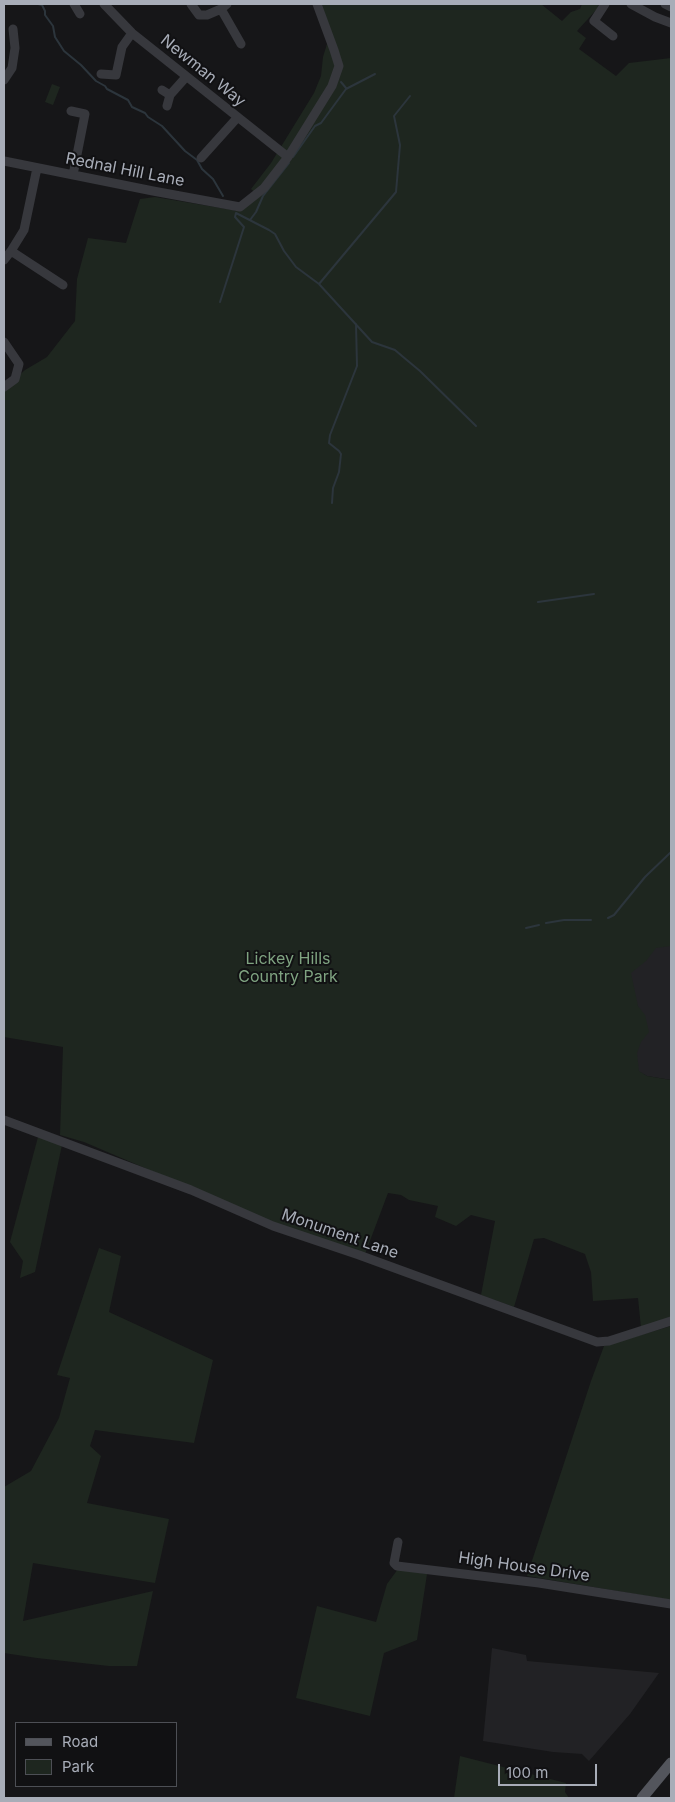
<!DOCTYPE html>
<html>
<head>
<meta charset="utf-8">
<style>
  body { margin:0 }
  #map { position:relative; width:675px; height:1802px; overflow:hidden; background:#161618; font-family:Inter,sans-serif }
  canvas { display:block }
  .frame { position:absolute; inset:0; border:5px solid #a8adb8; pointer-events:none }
  .legend { position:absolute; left:15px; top:1722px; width:162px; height:65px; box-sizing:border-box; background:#111113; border:1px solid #4d4f55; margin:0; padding:6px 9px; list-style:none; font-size:15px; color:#a8adb8 }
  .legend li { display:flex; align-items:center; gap:10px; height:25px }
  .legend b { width:25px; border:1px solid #4d4f55 }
  .scale { position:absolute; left:498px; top:1764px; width:99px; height:22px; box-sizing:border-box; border:2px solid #a8adb8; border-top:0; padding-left:6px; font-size:15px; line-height:18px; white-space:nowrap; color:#a8adb8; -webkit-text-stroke:4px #111113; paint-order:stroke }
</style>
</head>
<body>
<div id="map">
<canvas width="675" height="1802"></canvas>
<div class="frame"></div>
<ul class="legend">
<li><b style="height:6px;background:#53555c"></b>Road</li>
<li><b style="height:14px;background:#1e261f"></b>Park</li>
</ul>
<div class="scale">100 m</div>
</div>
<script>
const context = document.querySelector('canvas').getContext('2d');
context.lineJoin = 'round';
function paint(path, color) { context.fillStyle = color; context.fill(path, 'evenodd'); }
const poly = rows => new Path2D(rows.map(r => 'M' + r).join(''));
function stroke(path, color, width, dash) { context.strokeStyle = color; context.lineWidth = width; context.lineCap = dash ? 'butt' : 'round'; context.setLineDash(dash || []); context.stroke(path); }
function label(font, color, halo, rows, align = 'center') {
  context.font = font + ' Inter,sans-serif'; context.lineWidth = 4; context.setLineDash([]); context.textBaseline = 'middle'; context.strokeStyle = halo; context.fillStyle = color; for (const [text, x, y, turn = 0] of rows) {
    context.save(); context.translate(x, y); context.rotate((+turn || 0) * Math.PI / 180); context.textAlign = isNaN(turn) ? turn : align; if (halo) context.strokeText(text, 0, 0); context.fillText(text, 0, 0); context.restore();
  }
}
paint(poly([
  [671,907,671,1080,647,1076,638,1071,615,955],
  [492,1648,526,1655,527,1661,659,1673,630,1714,589,1761,582,1754,553,1752,483,1741]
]), '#222225');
paint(poly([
  [319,4,541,4,562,21,571,12,580,9,582,4,599,4,597,9,577,31,586,38,579,49,616,76,629,63,671,58,671,946,656,948,646,961,631,973,638,1006,645,1015,649,1032,641,1042,637,1053,639,1071,647,1076,671,1080,671,1317,641,1328,638,1298,593,1301,591,1272,585,1254,544,1238,534,1239,514,1307,481,1295,495,1221,471,1215,456,1226,435,1217,438,1206,409,1200,401,1195,388,1193,365,1254,276,1224,84,1142,60,1135,63,1047,4,1037,4,389,25,370,47,357,75,321,77,279,88,238,126,243,140,199,155,197,239,211,259,196,251,189,271,163,314,93,321,76,323,57,330,34],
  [52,84,60,87,53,105,45,102],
  [38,1137,62,1145,35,1272,20,1278,23,1261,10,1242],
  [99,1248,121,1256,109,1312,213,1360,194,1443,95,1430,90,1446,101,1456,87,1503,169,1519,155,1583,33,1563,23,1621,153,1591,137,1666,109,1666,37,1658,4,1653,4,1487,31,1471,59,1418,70,1378,57,1375],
  [671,1326,671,1600,527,1576,591,1381,604,1346],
  [398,1569,427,1574,417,1640,384,1653,370,1716,296,1698,317,1606,376,1622,387,1584],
  [460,1756,566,1783,565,1792,569,1798,454,1798]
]), '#1e261f');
stroke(poly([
  [38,4,42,5,45,11,45,15,53,26,55,37,64,51,81,65,96,81,105,86,107,89,128,100,132,107,145,113,148,117,162,126,185,151,197,160,202,169,213,179,223,196],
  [341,82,346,88],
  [293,157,315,126,321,123,346,89,375,74],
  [236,213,269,230,275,234,284,251,296,267,319,284,372,342,395,350,402,356,420,371,476,426],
  [250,220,256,212,263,196,289,163],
  [319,284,396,192,400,145,394,116,410,96],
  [220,302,244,227,235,217,236,213],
  [332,503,333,488,339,472,341,454,339,451,329,443,330,435,357,366,356,324],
  [538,602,594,594],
  [608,918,614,915,645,877,671,852],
  [546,923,564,920,591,920],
  [526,928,539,925]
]), '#2c353c', 2);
stroke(poly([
  [74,4,80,14],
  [104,4,132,33,288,157],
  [191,4,199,15,207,15,221,9,227,4],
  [605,4,594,21,613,36],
  [631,4,655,17,671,23],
  [665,4,671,7],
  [221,9,241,44],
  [101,74,116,75,122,47,132,33],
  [4,80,12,68,15,48,13,29],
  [162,90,170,95,167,106],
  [170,95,186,77],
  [71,111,85,114,73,175],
  [201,158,237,118],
  [4,161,153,191,240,207,264,188,288,157,332,86,339,66,334,50,317,4],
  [11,251,63,285],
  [4,260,11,251,24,230,37,168],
  [4,342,19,364,15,379,4,387],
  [4,1120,191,1190,273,1226,359,1255,597,1342,609,1341,671,1321],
  [398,1542,394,1563,397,1566,539,1583,671,1604]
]), '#37383d', 9);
stroke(poly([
  [642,1798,671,1763]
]), '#53555c', 11);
label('16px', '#a8adb8', '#111113', [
  ["Newman Way",203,71,39],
  ["Rednal Hill Lane",125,170,11],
  ["Monument Lane",340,1234,19],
  ["High House Drive",524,1567,8]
]);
label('16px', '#7fa381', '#111113', [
  ["Lickey Hills",288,959],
  ["Country Park",288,977]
]);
</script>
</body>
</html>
